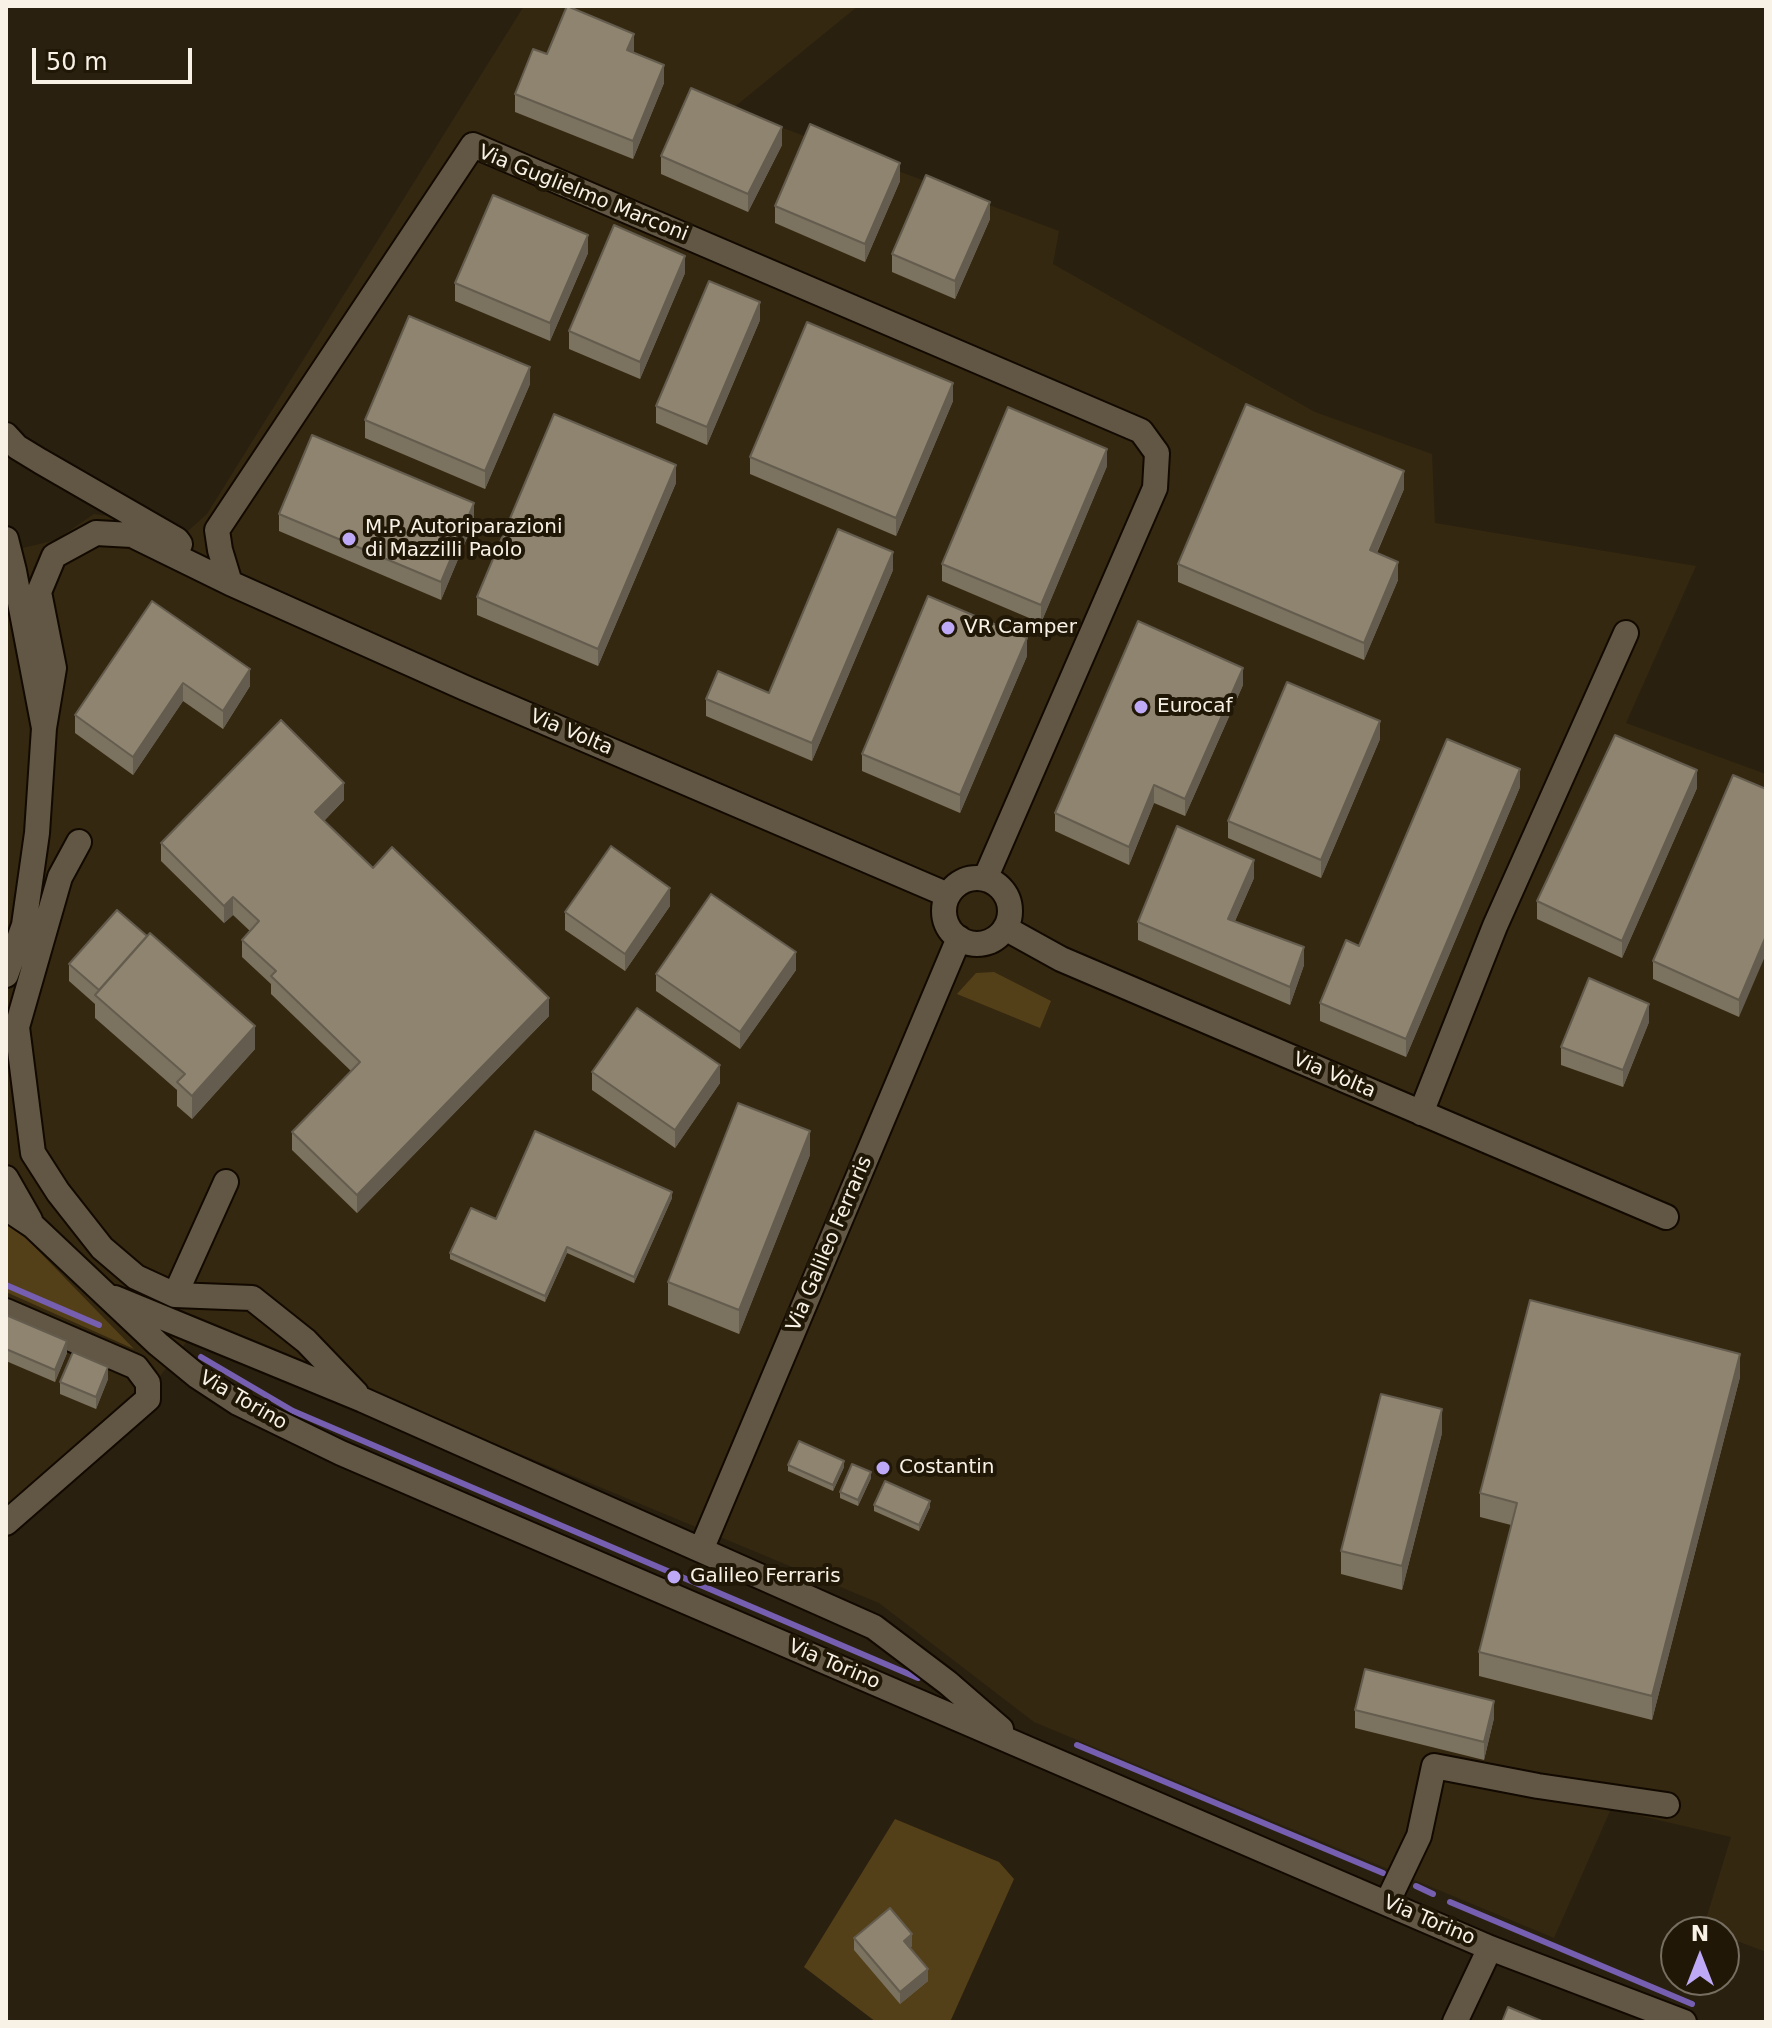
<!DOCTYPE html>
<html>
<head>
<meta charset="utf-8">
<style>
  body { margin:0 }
  #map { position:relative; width:1772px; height:2028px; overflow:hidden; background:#29200f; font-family:"DejaVu Sans",sans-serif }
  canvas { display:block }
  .frame { position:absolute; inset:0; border:8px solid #f7f1e6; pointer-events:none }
  .north { position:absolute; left:1660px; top:1916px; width:80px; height:80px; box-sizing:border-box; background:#201706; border:2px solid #766e60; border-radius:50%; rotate:0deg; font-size:22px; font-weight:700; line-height:32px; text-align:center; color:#f7f1e6 }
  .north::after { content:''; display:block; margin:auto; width:28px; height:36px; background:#bda9f5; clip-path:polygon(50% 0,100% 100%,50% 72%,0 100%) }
  .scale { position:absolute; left:32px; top:48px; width:160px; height:36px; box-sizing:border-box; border:4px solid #f7f1e6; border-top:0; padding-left:10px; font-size:24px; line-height:28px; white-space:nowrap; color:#f7f1e6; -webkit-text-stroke:6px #201706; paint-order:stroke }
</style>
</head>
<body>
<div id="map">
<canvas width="1772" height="2028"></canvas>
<div class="frame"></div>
<div class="north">N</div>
<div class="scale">50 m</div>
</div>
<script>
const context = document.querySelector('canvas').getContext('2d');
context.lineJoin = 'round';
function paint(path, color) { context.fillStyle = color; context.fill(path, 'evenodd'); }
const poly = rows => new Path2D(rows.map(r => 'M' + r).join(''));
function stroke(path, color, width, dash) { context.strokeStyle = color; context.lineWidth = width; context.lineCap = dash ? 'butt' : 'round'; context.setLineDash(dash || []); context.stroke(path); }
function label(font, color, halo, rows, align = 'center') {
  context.font = font + ' "DejaVu Sans",sans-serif'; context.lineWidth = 8; context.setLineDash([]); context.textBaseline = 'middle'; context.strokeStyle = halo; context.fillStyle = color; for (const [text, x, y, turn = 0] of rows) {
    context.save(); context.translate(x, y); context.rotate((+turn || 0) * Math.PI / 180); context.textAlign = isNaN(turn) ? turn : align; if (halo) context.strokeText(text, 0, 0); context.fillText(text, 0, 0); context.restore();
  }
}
paint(poly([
  [524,6,858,6,732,109,1059,231,1053,264,1315,412,1432,454,1435,523,1696,566,1626,723,1766,774,1766,1952,1724,1936,1724,1932,1703,1929,1731,1837,1611,1809,1554,1938,1034,1722,879,1603,202,1322,101,1452,6,1537,6,552,56,540,94,514,140,520,179,539,207,514]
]), '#352810');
paint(poly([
  [994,972,1051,1001,1040,1028,957,994,976,973],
  [6,1221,26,1238,134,1349,6,1292],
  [895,1819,999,1862,1014,1879,950,2022,876,2022,804,1967]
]), '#544018');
stroke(poly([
  [6,1285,99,1325],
  [201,1357,293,1411,918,1678],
  [1077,1745,1383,1873],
  [1416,1886,1433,1894],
  [1450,1902,1692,2004]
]), '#765eb0', 6);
const minor = poly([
  [6,435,17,447,40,461,177,540,180,544],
  [6,539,14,571,44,728,37,833,24,925,6,975],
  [230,583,220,550,217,530,473,145,1141,431,1157,453,1155,488,985,879],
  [44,728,54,668,39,592,54,556,96,533,132,535,230,583,465,688,948,895],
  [79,842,60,877,17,1027,33,1153,58,1192,102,1248,136,1277,175,1295,252,1298,306,1341,356,1393],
  '944 911a33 33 0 1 1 66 0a33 33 0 1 1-66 0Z',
  [1005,928,1061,959,1666,1217],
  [1421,1113,1495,926,1626,633],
  [6,1178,30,1220],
  [6,1208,33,1226,158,1344,197,1376,238,1403,341,1453,1490,1948,1684,2022],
  [175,1295,226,1182],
  [115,1298,363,1400,874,1627,948,1683,1001,1729],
  [6,1311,136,1367,148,1383,148,1399,6,1523],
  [701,1550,959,938],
  [1387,1903,1419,1836,1434,1766,1538,1786,1667,1805],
  [1455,2022,1490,1948]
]);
stroke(minor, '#120900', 28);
stroke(minor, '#625744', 24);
paint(poly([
  [634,51,633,53,664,83,633,159,515,112,515,94,547,54],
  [782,145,748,212,661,174,661,156],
  [900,181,865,262,775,223,775,206],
  [990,219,955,299,892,272,892,254],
  [588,253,550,341,455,301,455,283],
  [685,273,640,379,569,349,569,331],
  [760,320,707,445,656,423,656,406],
  [530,384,485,489,365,438,365,420],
  [953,401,896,536,750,474,750,457],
  [1107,466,1041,623,942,581,942,564],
  [676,483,598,666,477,615,477,597],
  [1404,489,1377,553,1398,580,1364,660,1178,582,1178,564],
  [279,514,474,521,441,600,279,531],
  [893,570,812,761,706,716,706,699,769,693],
  [152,601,250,686,223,729,183,701,133,775,75,733,75,715],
  [1027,656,960,813,862,771,862,754],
  [1243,685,1185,816,1154,803,1129,865,1055,831,1055,813],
  [1380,739,1321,878,1228,838,1228,821],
  [1520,787,1406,1057,1320,1021,1320,1003,1359,946],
  [1697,788,1622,958,1537,919,1537,901],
  [1766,789,1739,1017,1653,979,1653,961],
  [344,800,324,821,373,868,549,1016,357,1213,292,1150,292,1132,351,1071,271,994,271,984,242,957,242,940,250,931,233,915,224,923,161,861,161,843],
  [1254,878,1235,921,1304,965,1290,1005,1138,940,1138,922],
  [670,906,625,971,565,930,565,912],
  [69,964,255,1049,192,1119,177,1106,177,1090,95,1018,95,1004,69,981],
  [796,970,740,1049,656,991,656,974],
  [1649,1022,1623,1087,1561,1065,1561,1047],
  [592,1072,720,1083,675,1148,592,1090],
  [810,1155,739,1334,668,1305,668,1282],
  [672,1198,634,1283,567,1253,545,1302,450,1259,450,1253,496,1219],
  [6,1315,67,1353,55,1382,6,1361],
  [1740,1377,1652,1720,1479,1676,1479,1652,1511,1525,1480,1517,1480,1493],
  [108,1379,96,1409,60,1394,60,1382],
  [1442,1433,1402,1590,1341,1574,1341,1551],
  [788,1465,844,1467,833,1491,788,1471],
  [871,1478,858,1506,840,1498,840,1492],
  [874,1505,930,1507,919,1531,874,1511],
  [1355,1710,1494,1718,1484,1760,1355,1728],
  [854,1938,912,1946,910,1948,928,1981,900,2004,854,1950]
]), '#7b725f');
paint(poly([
  [634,34,634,51,627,68,627,50],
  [664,65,664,83,633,159,633,141],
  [782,127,782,145,748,212,748,194],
  [900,163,900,181,865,262,865,244],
  [990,202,990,219,955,299,955,281],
  [588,235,588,253,550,341,550,323],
  [685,256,685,273,640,379,640,362],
  [760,302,760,320,707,445,707,427],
  [530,367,530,384,485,489,485,471],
  [953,383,953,401,896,536,896,518],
  [1107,449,1107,466,1041,623,1041,605],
  [676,465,676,483,598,666,598,649],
  [1404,471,1404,489,1370,568,1370,550],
  [474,503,474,521,441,600,441,582],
  [893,552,893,570,812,761,812,743],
  [1398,562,1398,580,1364,660,1364,643],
  [1027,638,1027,656,960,813,960,795],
  [1243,668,1243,685,1185,816,1185,799],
  [250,669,250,686,223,729,223,711],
  [183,683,183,701,133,775,133,757],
  [1380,721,1380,739,1321,878,1321,860],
  [1520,769,1520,787,1406,1057,1406,1039],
  [1697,770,1697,788,1622,958,1622,941],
  [344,783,344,800,315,830,315,812],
  [1154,785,1154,803,1129,865,1129,847],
  [1254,860,1254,878,1228,937,1228,919],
  [670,888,670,906,625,971,625,954],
  [233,897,233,915,224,923,224,906],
  [1766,936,1766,954,1739,1017,1739,1000],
  [1304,947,1304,965,1290,1005,1290,987],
  [796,952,796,970,740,1049,740,1032],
  [549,998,549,1016,357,1213,357,1195],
  [1649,1004,1649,1022,1623,1087,1623,1070],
  [255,1026,255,1049,192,1119,192,1096],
  [720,1065,720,1083,675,1148,675,1130],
  [810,1131,810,1155,739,1334,739,1310],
  [672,1192,672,1198,634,1283,634,1277],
  [567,1247,567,1253,545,1302,545,1296],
  [67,1341,67,1353,55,1382,55,1370],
  [1740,1354,1740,1377,1652,1720,1652,1696],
  [108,1367,108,1379,96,1409,96,1397],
  [1442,1409,1442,1433,1402,1590,1402,1566],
  [844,1461,844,1467,833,1491,833,1485],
  [871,1472,871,1478,858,1506,858,1500],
  [930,1501,930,1507,919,1531,919,1525],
  [1494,1701,1494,1718,1484,1760,1484,1742],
  [912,1934,912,1946,904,1953,904,1941],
  [928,1969,928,1981,900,2004,900,1992]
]), '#645c4e');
const building = poly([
  [567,6,634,34,627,50,664,65,633,141,515,94,533,49,547,54,567,6],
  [691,88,782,127,748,194,661,156,691,88],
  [810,124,900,163,865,244,775,206,810,124],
  [926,175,990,202,955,281,892,254,926,175],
  [493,195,588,235,550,323,455,283,493,195],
  [614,225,685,256,640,362,569,331,614,225],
  [709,281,760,302,707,427,656,406,709,281],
  [409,316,530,367,485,471,365,420,409,316],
  [807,322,953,383,896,518,750,457,807,322],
  [1246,404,1404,471,1370,550,1398,562,1364,643,1178,564,1246,404],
  [1008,407,1107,449,1041,605,942,564,1008,407],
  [554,414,676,465,598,649,477,597,554,414],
  [312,435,474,503,441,582,279,514,312,435],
  [838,529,893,552,812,743,706,699,718,671,769,693,838,529],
  [928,596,1027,638,960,795,862,754,928,596],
  [152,601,250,669,223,711,183,683,133,757,75,715,152,601],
  [1138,621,1243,668,1185,799,1154,785,1129,847,1055,813,1138,621],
  [1287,682,1380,721,1321,860,1228,821,1287,682],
  [281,720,344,783,315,812,373,868,392,847,549,998,357,1195,292,1132,360,1062,271,976,276,971,242,940,259,921,233,897,224,906,161,843,281,720],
  [1615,735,1697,770,1622,941,1537,901,1615,735],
  [1447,739,1520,769,1406,1039,1320,1003,1346,940,1359,946,1447,739],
  [1733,775,1766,789,1766,936,1739,1000,1653,961,1733,775],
  [1177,826,1254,860,1228,919,1304,947,1290,987,1138,922,1177,826],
  [611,846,670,888,625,954,565,912,611,846],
  [711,894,796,952,740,1032,656,974,711,894],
  [117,910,147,936,99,990,69,964,117,910],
  [150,933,255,1026,192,1096,177,1082,185,1074,95,995,150,933],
  [1589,978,1649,1004,1623,1070,1561,1047,1589,978],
  [637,1008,720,1065,675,1130,592,1072,637,1008],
  [738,1103,810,1131,739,1310,668,1282,738,1103],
  [535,1131,672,1192,634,1277,567,1247,545,1296,450,1253,471,1208,496,1219,535,1131],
  [1530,1300,1740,1354,1652,1696,1479,1652,1517,1503,1480,1493,1530,1300],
  [6,1315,67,1341,55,1370,6,1349,6,1315],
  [73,1352,108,1367,96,1397,60,1382,73,1352],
  [1381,1394,1442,1409,1402,1566,1341,1551,1381,1394],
  [799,1441,844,1461,833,1485,788,1465,799,1441],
  [852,1464,871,1472,858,1500,840,1492,852,1464],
  [885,1481,930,1501,919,1525,874,1505,885,1481],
  [1365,1669,1494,1701,1484,1742,1355,1710,1365,1669],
  [890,1908,912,1934,904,1941,928,1969,900,1992,854,1938,890,1908],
  [1508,2007,1544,2022,1502,2022,1508,2007]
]);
paint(building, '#8f846f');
stroke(building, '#645c4e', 2);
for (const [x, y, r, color] of [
  [349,539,8,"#bda9f5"],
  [948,628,8,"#bda9f5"],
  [1141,707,8,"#bda9f5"],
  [883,1468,8,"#bda9f5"],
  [674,1577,8,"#bda9f5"]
]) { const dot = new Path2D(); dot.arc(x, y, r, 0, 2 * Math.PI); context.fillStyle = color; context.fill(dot); stroke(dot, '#201706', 3); }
label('20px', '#f7f1e6', '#201706', [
  ["Via Guglielmo Marconi",583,194,22],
  ["Via Volta",571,733,23],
  ["Via Volta",1334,1076,23],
  ["Via Galileo Ferraris",830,1244,-67],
  ["Via Torino",243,1401,30],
  ["Via Torino",834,1665,23],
  ["Via Torino",1429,1921,23]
]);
label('20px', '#f7f1e6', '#201706', [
  ["M.P. Autoriparazioni",365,528],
  ["di Mazzilli Paolo",365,551],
  ["VR Camper",964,628],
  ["Eurocaf",1157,707],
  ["Costantin",899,1468],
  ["Galileo Ferraris",690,1577]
], 'left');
</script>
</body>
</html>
